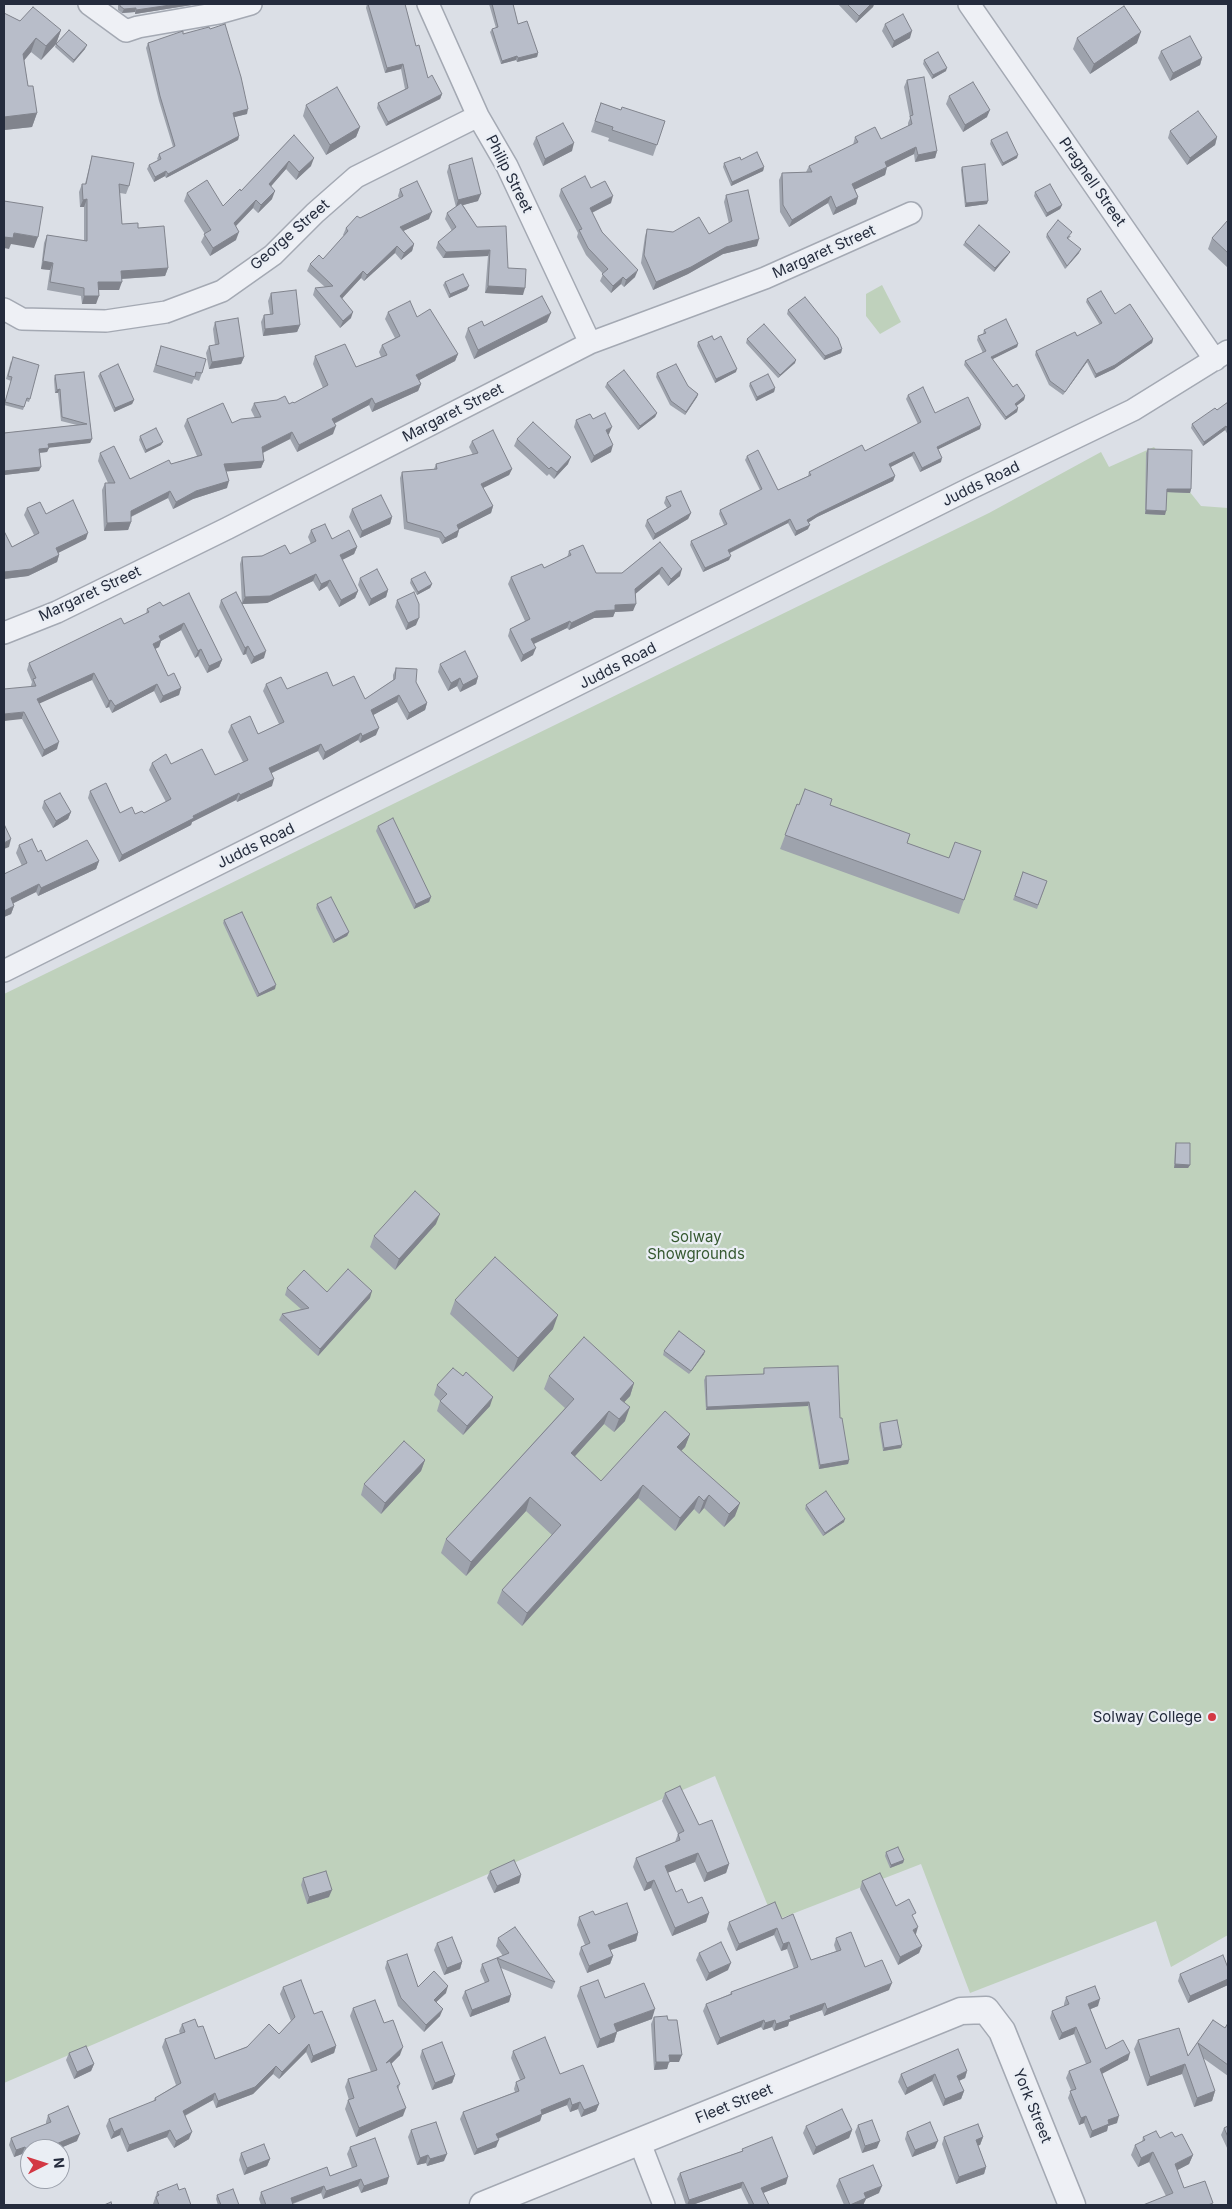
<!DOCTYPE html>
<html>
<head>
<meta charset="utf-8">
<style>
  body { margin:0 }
  #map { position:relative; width:1232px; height:2209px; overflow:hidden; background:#dbdfe6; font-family:Inter,sans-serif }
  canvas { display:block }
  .frame { position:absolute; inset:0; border:5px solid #252c3d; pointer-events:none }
  .north { position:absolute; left:20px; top:2139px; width:50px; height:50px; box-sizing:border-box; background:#eaeef4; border:1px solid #9ba0ab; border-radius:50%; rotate:85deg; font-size:14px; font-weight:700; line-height:20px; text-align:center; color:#252c3d }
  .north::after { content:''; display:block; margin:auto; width:18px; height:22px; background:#d33844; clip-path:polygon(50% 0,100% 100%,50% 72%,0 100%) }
</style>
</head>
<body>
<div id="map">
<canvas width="1232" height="2209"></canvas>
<div class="frame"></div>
<div class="north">N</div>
</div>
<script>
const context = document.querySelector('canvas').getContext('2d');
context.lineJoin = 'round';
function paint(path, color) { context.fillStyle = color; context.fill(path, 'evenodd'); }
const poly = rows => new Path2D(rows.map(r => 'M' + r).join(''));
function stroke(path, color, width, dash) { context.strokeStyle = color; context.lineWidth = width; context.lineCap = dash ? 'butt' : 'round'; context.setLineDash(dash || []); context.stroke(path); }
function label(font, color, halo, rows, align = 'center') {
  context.font = font + ' Inter,sans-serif'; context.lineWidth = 4.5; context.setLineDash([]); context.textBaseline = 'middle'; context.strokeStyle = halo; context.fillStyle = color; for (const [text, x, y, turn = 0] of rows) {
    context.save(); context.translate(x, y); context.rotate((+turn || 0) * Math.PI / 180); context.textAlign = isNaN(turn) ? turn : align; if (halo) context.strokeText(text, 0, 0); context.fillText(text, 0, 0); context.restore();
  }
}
paint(poly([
  [882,285,901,322,880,334,866,316,866,294],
  [1154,447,1201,506,1228,508,1228,1935,1171,1967,1156,1921,970,1993,921,1864,774,1921,715,1776,4,2083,4,994,989,513,1101,452,1109,467]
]), '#bfd1bc');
const minor = poly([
  [89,4,126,31,138,27,219,13,251,4],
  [428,4,478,116,507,166,590,343],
  [969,4,1215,360],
  [4,309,22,319,106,321,166,312,222,291,273,255,315,213,356,177,478,116],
  [4,633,57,612,228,528,590,343,765,278,911,213],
  [4,971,971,488,1133,410,1228,351],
  [640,2143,664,2205]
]);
const tertiary = poly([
  [483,2205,961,2011,986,2010,1002,2031,1072,2205]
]);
stroke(minor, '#a4a9b3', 24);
stroke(tertiary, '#a4a9b3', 29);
stroke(minor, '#eef0f5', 21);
stroke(tertiary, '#eef0f5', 26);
paint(poly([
  [118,4,198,4,135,14,135,12,122,13,118,10],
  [367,4,405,4,416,46,428,78,442,94,440,99,386,126,377,108,378,103,405,89,401,69,385,73,366,8],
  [489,4,513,4,518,24,538,53,537,57,517,62,516,60,501,64,490,32,492,29,496,28],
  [838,4,874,4,873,7,856,23],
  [4,13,20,21,61,30,56,44,41,60,31,52,24,60,28,86,37,113,32,127,4,130],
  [885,24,910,38,892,48,882,31],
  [183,34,247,114,234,117,239,136,238,140,166,178,165,176,154,182,147,169,149,165,158,160,157,159,159,154,173,147,159,101,146,48,148,43],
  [1077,38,1137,43,1090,74,1073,49],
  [56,44,85,49,73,63,55,47],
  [1161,51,1202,58,1200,65,1170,81,1158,58],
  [924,60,946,71,932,79,923,64],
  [907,80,937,151,935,158,915,162,914,154,887,167,885,175,855,189,858,197,856,204,833,215,828,203,789,227,780,212,779,180,782,173,806,172,809,166,853,145,855,137,881,139,908,126,908,123,910,118,904,87],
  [949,96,987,117,963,132,946,104],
  [601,103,621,110,665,121,653,156,608,141,609,138,591,132],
  [306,105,360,127,356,137,326,155,303,116],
  [1170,131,1217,137,1215,145,1187,165,1168,138],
  [294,135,311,166,296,180,286,169,271,186,272,199,258,213,253,208,236,226,236,240,210,256,201,242,205,234,184,201,187,193,223,206,241,191],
  [536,137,572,151,543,166,533,144],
  [991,140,1017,158,1002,166,990,144],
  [92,156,129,186,126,194,120,193,122,224,138,228,168,268,165,276,121,279,119,290,99,290,96,304,82,304,81,296,47,290,50,270,41,269,44,243,47,235,84,241,84,207,80,207,79,192,82,184,85,184],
  [741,160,764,167,763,171,731,186,723,167,724,163],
  [449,165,478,201,463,205,477,227,508,268,523,295,485,293,488,256,443,258,436,248,438,242,452,231,445,219,447,213,456,207,447,172],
  [962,167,987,204,965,207,961,170],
  [591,188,611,203,592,213,602,232,635,277,624,287,621,284,611,293,600,281,603,274,586,255,577,237,578,233,559,196,561,189],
  [400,189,429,219,403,231,414,244,412,251,401,260,395,253,364,281,361,278,342,298,351,318,340,328,313,295,315,288,325,287,307,271,310,264,323,259,344,236,343,235,346,228,360,218,399,198,398,196],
  [1035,192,1062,205,1060,209,1046,217,1034,196],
  [726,195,757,246,723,254,688,274,653,290,641,263,645,236,647,229,673,232,709,234,729,224,724,202],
  [1228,220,1228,268,1208,249,1212,238],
  [1047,234,1071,236,1068,239,1079,253,1065,269,1046,237],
  [965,242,1008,255,994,272,963,245],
  [445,282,467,290,449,298,443,285],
  [271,293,300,325,297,332,263,336,261,322,264,315,270,314,268,301],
  [1087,299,1115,314,1153,339,1152,343,1114,369,1095,378,1087,362,1063,395,1049,385,1035,355,1036,351,1077,336,1100,325,1086,302],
  [788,310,842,349,841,353,824,360,787,314],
  [388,312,417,317,458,354,455,361,419,380,421,384,418,391,372,412,369,405,334,424,333,434,297,452,290,439,263,453,264,461,261,468,226,471,227,488,193,499,173,509,168,498,131,517,131,522,128,530,104,531,102,490,105,483,108,483,98,461,100,453,130,479,171,464,197,456,184,426,187,419,232,423,255,418,251,410,254,403,289,404,294,403,323,388,313,364,315,356,356,367,381,357,379,352,382,345,395,338,385,319],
  [215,322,244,357,241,364,209,369,206,353,209,346,215,345,213,329],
  [547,322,474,359,465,337,468,328,484,326],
  [984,330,1018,344,1017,347,992,359,1013,387,1025,396,1024,400,1016,406,1018,408,1017,412,1005,420,964,365,965,361,983,353,977,340,978,336,983,334],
  [747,339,795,363,778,378,746,343],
  [714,340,736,372,715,383,697,346,698,342],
  [161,346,202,373,199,381,194,379,192,384,153,372],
  [11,361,30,399,29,402,26,401,23,410,4,405,11,381,6,379],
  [84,372,92,439,90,443,49,447,47,452,39,453,39,471,4,475,4,433,77,425,61,421,58,393,55,393,54,379,55,375],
  [100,373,134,400,132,404,114,412,98,376],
  [657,373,688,386,698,394,697,397,685,415,670,405,656,377],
  [607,383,657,413,655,417,638,430,605,387],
  [750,383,775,388,774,392,756,401,749,386],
  [908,395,935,413,980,429,938,449,941,462,920,472,912,456,890,467,895,476,893,481,817,517,808,523,808,529,795,536,788,523,730,553,729,560,703,572,690,545,691,541,724,525,719,514,720,510,760,490,745,460,747,456,778,490,808,476,809,472,865,451,918,424,906,399],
  [1228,402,1228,435,1225,430,1203,446,1191,428,1192,424,1217,410],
  [593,419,609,434,608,435,611,452,591,463,574,427,576,420],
  [140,436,161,445,145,453,139,440],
  [517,439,568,464,554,479,549,474,547,476,514,446],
  [472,441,512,469,509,475,483,488,493,506,491,513,459,529,459,530,457,537,442,544,439,538,404,529,400,478,402,472,434,469,436,464,473,455,469,447],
  [1148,449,1191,489,1190,493,1167,492,1165,515,1145,514,1146,453],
  [666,497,691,513,688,519,653,540,645,526,647,520,667,508,664,503],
  [27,508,46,514,86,539,58,553,59,555,57,562,28,576,4,579,4,531,12,547,34,535,24,515],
  [352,509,392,517,390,524,360,538,349,517],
  [311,530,357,547,354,554,342,560,358,591,355,598,339,607,327,586,319,591,313,581,267,603,242,604,264,658,251,664,246,654,243,655,219,607,221,600,242,604,240,564,242,557,290,554,311,544,308,537],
  [660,542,680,576,668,586,659,574,635,594,633,611,615,612,613,617,594,618,569,630,567,628,534,644,533,655,521,662,508,636,510,629,525,621,508,584,511,577,544,568,567,558,569,551,596,573,622,573],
  [360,578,388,590,386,597,369,606,358,585],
  [411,579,432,584,430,588,417,595,410,583],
  [189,593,222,660,219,667,207,673,198,656,195,658,181,630,161,641,159,647,155,649,168,676,181,688,179,695,160,703,154,691,112,713,109,707,106,708,92,680,39,703,57,749,42,757,22,719,32,682,27,670,29,663,124,624,146,614,147,609,163,606],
  [397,600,416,625,406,630,395,607],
  [440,664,478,677,476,684,460,692,457,686,448,691,438,672],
  [396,668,416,682,427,703,425,710,407,720,397,702,373,715,376,735,360,743,358,740,323,760,318,751,272,773,272,786,237,802,236,800,192,822,191,825,119,862,88,798,90,791,120,813,135,814,144,813,166,802,149,770,152,763,171,764,215,775,243,762,228,732,231,725,258,734,279,724,263,691,266,684,287,689,333,686,365,699,393,680,393,675],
  [44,801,71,812,68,819,53,828,42,808],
  [797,804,799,805,830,805,907,843,949,858,981,851,959,914,780,849],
  [378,826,431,897,429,902,414,909,376,831],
  [19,845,38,852,46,861,99,861,96,869,38,896,36,892,13,903,14,906,11,914,4,917,4,874,22,866,16,853],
  [1023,872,1047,881,1037,909,1013,900],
  [317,904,349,932,347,936,333,943,316,908],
  [224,920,275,989,257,997,223,923],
  [1176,1143,1190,1165,1188,1168,1174,1168,1175,1146],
  [436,1224,395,1270,370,1247,374,1236],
  [287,1288,327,1292,370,1298,318,1356,279,1320,282,1314,301,1309,285,1295],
  [455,1300,553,1329,513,1372,450,1314],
  [664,1351,704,1354,689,1374,663,1355],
  [764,1368,840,1418,849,1460,848,1464,819,1469,808,1406,706,1410,704,1380,706,1376,763,1374],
  [549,1376,634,1383,630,1396,624,1402,625,1421,614,1432,604,1424,575,1456,601,1481,690,1434,685,1447,681,1451,735,1516,724,1527,704,1508,699,1514,694,1509,675,1531,638,1498,522,1626,497,1603,502,1590,552,1535,526,1511,466,1576,441,1553,446,1539,565,1408,544,1389],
  [437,1385,490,1406,463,1435,437,1411,440,1401,434,1395],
  [880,1423,901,1448,883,1451,879,1427],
  [425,1460,421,1471,381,1514,361,1495,364,1484],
  [806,1505,844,1522,823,1536,805,1509],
  [665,1793,699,1825,729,1864,726,1873,704,1882,695,1862,667,1873,676,1892,688,1903,709,1913,706,1922,672,1936,651,1888,644,1891,633,1867,636,1858,675,1842,678,1834,662,1801],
  [886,1852,904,1860,903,1863,890,1868,885,1856],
  [490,1871,521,1875,519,1883,494,1893,487,1878],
  [303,1878,329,1897,307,1904,301,1885],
  [862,1881,896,1906,916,1934,915,1934,922,1946,919,1953,898,1965,860,1889],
  [595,1915,638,1933,636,1941,610,1950,613,1956,610,1964,587,1973,579,1954,581,1947,585,1945,577,1925,579,1917],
  [782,1919,811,1960,836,1951,834,1945,836,1938,865,1967,889,1990,824,2016,822,2010,789,2022,788,2026,774,2031,772,2027,763,2030,761,2027,717,2045,703,2011,706,2004,730,1994,731,1992,794,1969,787,1949,781,1951,774,1935,736,1951,727,1929,729,1922],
  [498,1938,555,1982,552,1989,501,1968,511,1995,509,2002,470,2017,462,1998,465,1991,485,1983,480,1971,482,1964,503,1956,496,1946],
  [437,1943,462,1962,460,1969,444,1975,434,1950],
  [699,1953,728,1970,706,1981,696,1960],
  [387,1961,418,1987,446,1993,436,2002,440,2016,424,2032,398,2006,385,1968],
  [1228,1968,1228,1985,1188,2003,1178,1981,1180,1974],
  [283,1987,314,2014,336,2046,334,2053,311,2063,306,2052,279,2079,273,2074,253,2094,216,2108,213,2100,185,2116,189,2139,174,2148,167,2137,127,2152,120,2135,111,2139,106,2126,109,2119,153,2102,155,2098,176,2085,162,2047,165,2039,180,2034,179,2031,182,2024,198,2027,215,2059,279,2034,291,2021,280,1994],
  [580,1987,605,1998,652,2019,617,2032,614,2042,597,2048,577,1996],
  [1066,1997,1098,2006,1090,2009,1106,2049,1128,2060,1102,2073,1117,2123,1108,2126,1107,2131,1090,2138,1084,2123,1079,2125,1068,2098,1071,2090,1066,2078,1069,2071,1086,2064,1074,2034,1059,2040,1050,2018,1052,2011,1064,2006,1064,2004],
  [353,2008,384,2023,400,2055,391,2064,400,2084,398,2090,403,2116,356,2137,345,2109,348,2100,349,2100,345,2087,348,2079,371,2072,350,2016],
  [654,2017,668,2020,679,2062,669,2062,667,2069,654,2070,651,2024],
  [1213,2020,1225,2028,1228,2023,1228,2076,1203,2058,1215,2091,1212,2101,1194,2107,1182,2074,1147,2086,1134,2049,1138,2040,1188,2056],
  [422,2050,455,2075,452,2083,432,2090,420,2057],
  [513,2051,560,2074,599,2104,596,2111,581,2117,578,2109,570,2112,567,2105,542,2115,540,2121,498,2139,496,2147,474,2155,460,2119,463,2112,515,2092,514,2089,516,2082,520,2080,511,2058],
  [69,2053,94,2064,91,2071,74,2079,66,2060],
  [967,2071,965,2078,959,2081,964,2091,961,2099,943,2106,932,2081,905,2095,898,2082,901,2074],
  [48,2115,77,2141,58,2149,30,2149,30,2174,22,2154,14,2157,9,2145,11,2138,46,2124,46,2122],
  [858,2125,877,2148,862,2153,855,2132],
  [806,2126,852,2130,849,2138,813,2155,803,2133],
  [1228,2126,1228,2150,1221,2135,1224,2128],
  [411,2130,444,2161,427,2166,426,2163,417,2165,408,2137],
  [907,2132,935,2148,912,2157,905,2139],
  [944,2137,983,2137,980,2145,978,2145,986,2167,984,2174,956,2184,942,2144],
  [1143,2137,1160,2138,1175,2137,1193,2155,1189,2164,1177,2170,1184,2188,1166,2196,1149,2162,1138,2167,1131,2155,1135,2145,1142,2142],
  [350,2147,387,2184,361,2193,358,2186,323,2199,321,2193,293,2204,293,2205,261,2205,259,2199,261,2192,330,2176,352,2168,347,2154],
  [742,2149,786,2184,763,2193,769,2205,749,2205,741,2188,692,2205,686,2205,677,2179,680,2173,742,2151],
  [241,2153,270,2159,267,2166,244,2175,239,2160],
  [36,2179,54,2179,39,2185],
  [839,2179,879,2193,866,2199,863,2205,844,2205,836,2186],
  [179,2190,191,2205,154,2205,153,2204,157,2192],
  [217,2195,239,2205,218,2205,216,2199]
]), '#9ea3ad');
paint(poly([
  [177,4,198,4,135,14,136,10],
  [871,4,874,4,873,7,856,23,859,16],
  [136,8,135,12,122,13,124,9],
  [61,30,56,44,41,60,46,46],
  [912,31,910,38,892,48,894,41],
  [1141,32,1137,43,1090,74,1094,64],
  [36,38,31,52,18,68,23,54],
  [87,45,85,49,73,63,74,60],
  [538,53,537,57,517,62,518,58],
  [517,56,516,60,501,64,502,61],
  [1202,58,1200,65,1170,81,1173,73],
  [403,64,401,69,385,73,387,68],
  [947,68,946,71,932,79,933,75],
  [442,94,440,99,386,126,388,122],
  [248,109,247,114,231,118,233,113],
  [990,110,987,117,963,132,965,125],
  [37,113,32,127,4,130,4,117],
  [360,127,356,137,326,155,330,145],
  [239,136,238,140,166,178,168,174],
  [1217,137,1215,145,1187,165,1190,158],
  [574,143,572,151,543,166,545,159],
  [916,147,914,154,882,170,885,162],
  [937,151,935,158,915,162,918,155],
  [1018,155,1017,158,1002,166,1003,163],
  [314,158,311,166,296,180,299,172],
  [289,161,286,169,266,192,269,184],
  [764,167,763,171,731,186,732,182],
  [887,167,885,175,850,192,852,184],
  [166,171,165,176,154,182,155,177],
  [275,191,272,199,258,213,261,205],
  [481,194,478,201,456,207,458,200],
  [613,196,611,203,587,215,590,208],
  [831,196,828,203,789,227,792,220],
  [858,197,856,204,833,215,836,208],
  [87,199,84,207,80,207,83,200],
  [256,200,253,208,231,231,234,223],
  [988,201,987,204,965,207,966,203],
  [1062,205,1060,209,1046,217,1047,213],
  [432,212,429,219,397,234,400,227],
  [239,232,236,240,210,256,213,248],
  [14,233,38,237,34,248,11,244,9,249,4,248,4,237],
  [759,239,757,246,723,254,688,274,653,290,656,282,726,247],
  [414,244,412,251,401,260,404,253],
  [397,246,395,253,364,281,367,275],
  [1081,249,1079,253,1065,269,1067,266],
  [490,250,488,256,443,258,446,252],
  [1010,252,1008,255,994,272,995,268],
  [43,261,53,263,50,270,41,269],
  [168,268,165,276,119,279,121,271],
  [638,270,635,277,624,287,626,280],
  [363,271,361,278,338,303,340,296],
  [623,277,621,284,611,293,613,286],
  [98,282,122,282,119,290,96,290],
  [469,286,467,290,449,298,450,294],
  [488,286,525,288,523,295,485,293],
  [84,296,99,296,96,304,82,304],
  [353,312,351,318,340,328,343,321],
  [551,313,547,322,474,359,478,350],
  [300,325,297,332,263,336,265,329],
  [1153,339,1152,343,1114,369,1095,378,1096,374],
  [1018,344,1017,347,989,361,991,357],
  [842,349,841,353,824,360,825,356],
  [458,354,455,361,414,383,416,375],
  [244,357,241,364,209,369,212,362],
  [1088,359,1087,362,1063,395,1065,392],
  [796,360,795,363,778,378,780,375],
  [737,369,736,372,715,383,716,379],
  [421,384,418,391,372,412,375,404],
  [775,388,774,392,756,401,757,397],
  [60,389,58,393,55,393,57,390],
  [698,394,697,397,685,415,686,412],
  [1025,396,1024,400,1014,408,1015,404],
  [372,398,369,405,329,426,332,419],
  [134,400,132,404,114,412,115,408],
  [1018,408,1017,412,1005,420,1006,417],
  [657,413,655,417,638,430,640,426],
  [981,425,980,429,935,451,937,447],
  [336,426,333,434,297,452,299,445],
  [1226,426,1225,430,1203,446,1204,442],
  [612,427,609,434,603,437,606,430],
  [292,432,290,439,260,454,262,447],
  [92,439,90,443,47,448,48,444],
  [163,442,161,445,145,453,146,450],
  [613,445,611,452,591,463,594,456],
  [49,448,47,452,37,453,39,449],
  [914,452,912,456,887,469,889,464],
  [571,457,568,464,554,479,557,472],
  [942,458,941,462,920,472,922,468],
  [264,461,261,468,222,472,224,464],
  [41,467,39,471,4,475,4,471],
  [512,469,509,475,479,490,481,484],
  [895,476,893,481,817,517,806,524,807,520,819,513],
  [229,481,227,488,193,499,173,509,176,502,196,491],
  [1167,489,1191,489,1190,493,1165,492],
  [170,491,168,498,128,518,131,511],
  [493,506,491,513,454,532,457,525],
  [1146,510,1166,511,1165,515,1145,514],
  [691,513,688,519,653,540,655,534],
  [392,517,390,524,360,538,362,531],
  [790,519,788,523,727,554,728,550],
  [131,522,128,530,104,531,107,523],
  [810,525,808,529,795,536,796,531],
  [459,530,457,537,442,544,445,538],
  [88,533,86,539,54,555,56,548],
  [357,547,354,554,338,562,340,555],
  [59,555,57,562,28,576,4,579,4,572],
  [731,556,729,560,703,572,705,568],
  [662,567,659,574,633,596,635,589],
  [682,569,680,576,668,586,671,579],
  [316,574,313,581,267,603,242,604,245,597],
  [330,580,327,586,319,591,321,584],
  [432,584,430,588,417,595,418,592],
  [388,590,386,597,369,606,371,599],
  [358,591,355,598,339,607,341,600],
  [636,604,633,611,615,612,613,617,594,618,569,630,571,623,596,611,615,605],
  [419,618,416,625,406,630,408,623],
  [570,621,567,628,529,646,531,639],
  [184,623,181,630,161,641,159,647,151,651,153,644,159,636],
  [248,646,246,654,243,655,245,648],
  [536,648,533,655,521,662,523,655],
  [201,649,198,656,195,658,198,651],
  [266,651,264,658,251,664,254,657],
  [222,660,219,667,207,673,209,666],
  [94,673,92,680,34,706,37,699],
  [478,677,476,684,460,692,463,685],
  [460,678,457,686,448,691,451,683],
  [157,684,154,691,112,713,115,706],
  [181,688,179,695,160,703,163,696],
  [399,695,397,702,368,718,371,710],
  [111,700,109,707,106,708,109,701],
  [427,703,425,710,407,720,409,713],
  [24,712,22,719,4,721,4,714],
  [379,728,376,735,360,743,362,736],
  [361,733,358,740,323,760,325,752],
  [59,742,57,749,42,757,44,750],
  [321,744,318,751,267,775,269,768],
  [274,779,272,786,237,802,240,795],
  [239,793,236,800,192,822,191,825,119,862,122,855,193,816],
  [71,812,68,819,53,828,56,821],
  [11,839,9,847,4,849,4,843],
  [99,861,96,869,38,896,41,888],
  [39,884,36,892,8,906,11,898],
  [431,897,429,902,414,909,416,904],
  [14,906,11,914,4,917,4,911],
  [349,932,347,936,333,943,335,940],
  [276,985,275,989,257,997,259,994],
  [1175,1164,1190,1165,1188,1168,1174,1168],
  [440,1214,436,1224,395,1270,399,1259],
  [372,1291,370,1298,318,1356,320,1349],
  [558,1315,553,1329,513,1372,518,1358],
  [705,1351,704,1354,689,1374,691,1371],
  [634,1383,630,1396,615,1412,620,1399],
  [493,1397,490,1406,463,1435,467,1426],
  [809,1402,808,1406,706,1410,707,1407],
  [630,1407,625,1421,614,1432,619,1419],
  [609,1411,604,1424,566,1466,571,1453],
  [690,1434,685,1447,672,1460,677,1447],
  [902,1445,901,1448,883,1451,884,1448],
  [425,1460,421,1471,381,1514,385,1503],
  [849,1460,848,1464,819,1469,820,1465],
  [643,1485,638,1498,522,1626,527,1613],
  [709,1495,704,1508,699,1514,704,1501],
  [699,1496,694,1509,675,1531,680,1518],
  [530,1497,526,1511,466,1576,471,1562],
  [740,1503,735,1516,724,1527,729,1514],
  [845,1519,844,1522,823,1536,825,1533],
  [698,1853,695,1862,662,1875,665,1866],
  [904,1860,903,1863,890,1868,891,1865],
  [729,1864,726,1873,704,1882,707,1873],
  [521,1875,519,1883,494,1893,497,1886],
  [654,1880,651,1888,644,1891,647,1883],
  [332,1890,329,1897,307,1904,309,1897],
  [709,1913,706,1922,672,1936,675,1928],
  [918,1927,916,1934,910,1937,913,1930],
  [777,1928,774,1935,736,1951,739,1944],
  [638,1933,636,1941,605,1952,608,1945],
  [789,1942,787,1949,781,1951,783,1944],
  [922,1946,919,1953,898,1965,900,1957],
  [613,1956,610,1964,587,1973,589,1966],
  [462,1962,460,1969,444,1975,447,1968],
  [731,1963,728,1970,706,1981,709,1973],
  [1228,1979,1228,1985,1188,2003,1190,1996],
  [892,1983,889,1990,824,2016,827,2009],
  [448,1986,446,1993,431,2007,434,2000],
  [511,1995,509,2002,470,2017,472,2010],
  [1100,1999,1098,2006,1086,2011,1088,2004],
  [825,2003,822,2010,789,2022,788,2026,774,2031,776,2024,790,2016],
  [443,2009,440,2016,424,2032,426,2025],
  [655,2009,652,2019,611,2034,614,2024],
  [764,2020,761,2027,717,2045,720,2038],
  [775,2020,772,2027,763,2030,765,2023],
  [1076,2027,1074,2034,1059,2040,1062,2033],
  [617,2032,614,2042,597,2048,600,2039],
  [309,2044,306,2052,279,2079,282,2072],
  [336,2046,334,2053,311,2063,313,2056],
  [403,2047,400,2055,383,2072,386,2063],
  [1130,2053,1128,2060,1098,2076,1100,2069],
  [669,2055,682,2055,679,2062,669,2062,667,2069,654,2070,656,2062],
  [94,2064,91,2071,74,2079,77,2072],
  [1185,2064,1182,2074,1147,2086,1150,2077],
  [276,2066,273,2074,253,2094,216,2108,218,2101],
  [967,2071,965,2078,954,2083,957,2076],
  [935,2074,932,2081,905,2095,907,2088],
  [455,2075,452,2083,432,2090,435,2083],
  [964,2091,961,2099,943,2106,945,2099],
  [1215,2091,1212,2101,1194,2107,1197,2098],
  [215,2093,213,2100,180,2118,183,2111],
  [570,2098,567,2105,542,2115,540,2121,494,2140,496,2134,541,2110],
  [580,2102,578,2109,570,2112,572,2105],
  [599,2104,596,2111,581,2117,584,2110],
  [406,2108,403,2116,356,2137,359,2128],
  [1086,2116,1084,2123,1079,2125,1081,2118],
  [1119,2116,1117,2123,1108,2126,1107,2131,1090,2138,1092,2131,1108,2120],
  [122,2128,120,2135,111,2139,114,2132],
  [170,2130,167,2137,127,2152,129,2145],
  [852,2130,849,2138,813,2155,816,2147],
  [192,2132,189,2139,174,2148,176,2141],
  [80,2134,77,2141,58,2149,48,2149,49,2147],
  [983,2137,980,2145,974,2147,976,2140],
  [499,2140,496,2147,474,2155,477,2149],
  [880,2141,877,2148,862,2153,865,2146],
  [938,2141,935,2148,912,2157,915,2150],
  [25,2147,22,2154,14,2157,16,2150],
  [1153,2152,1149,2162,1138,2167,1141,2158],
  [447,2154,444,2161,427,2166,430,2159],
  [428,2155,426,2163,417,2165,420,2158],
  [1193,2155,1189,2164,1172,2173,1175,2164],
  [270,2159,267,2166,244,2175,247,2168],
  [986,2167,984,2174,956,2184,959,2177],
  [389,2177,387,2184,361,2193,364,2186],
  [788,2177,786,2184,758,2195,761,2188],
  [41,2179,54,2179,39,2185],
  [361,2179,358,2186,323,2199,326,2191],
  [743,2182,741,2188,692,2205,687,2205,689,2200],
  [324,2186,321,2193,288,2205,291,2198],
  [882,2186,879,2193,866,2199,863,2205,849,2205,864,2193]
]), '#81848d');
const building = poly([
  [120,4,177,4,136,10,136,8,124,9,120,6,120,4],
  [368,4,405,4,416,46,419,45,428,78,432,75,442,94,388,122,378,103,408,88,403,64,387,68,368,4],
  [492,4,513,4,518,24,527,21,538,53,518,58,517,56,502,61,492,29,498,27,492,4],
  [847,4,871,4,859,16,847,4],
  [1124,6,1141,32,1094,64,1077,38,1124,6],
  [33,7,61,30,46,46,36,38,23,54,28,86,33,86,37,113,4,117,4,13,20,21,33,7],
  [903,14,912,31,894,41,885,24,903,14],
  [225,24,241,77,248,109,233,113,239,136,168,174,166,171,155,177,149,165,161,159,159,154,175,146,160,96,148,43,183,31,183,34,209,27,210,29,225,24],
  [69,30,87,45,74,60,56,44,69,30],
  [1190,36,1202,58,1173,73,1161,51,1190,36],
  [938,52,947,68,933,75,924,60,938,52],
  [924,77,937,151,918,155,916,147,885,162,887,167,852,184,858,197,836,208,831,196,792,220,783,205,782,173,812,172,809,166,858,142,855,137,875,127,881,139,912,124,910,116,913,115,907,80,924,77],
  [973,82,990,110,965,125,949,96,973,82],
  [337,87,360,127,330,145,306,105,337,87],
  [601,103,621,110,622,107,665,121,657,145,612,130,613,127,595,121,601,103],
  [1198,111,1217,137,1190,158,1170,131,1198,111],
  [563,123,574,143,545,159,536,137,563,123],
  [1007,132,1018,155,1003,163,991,140,1007,132],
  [294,135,314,158,299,172,289,161,269,184,275,191,261,205,256,200,234,223,239,232,213,248,204,234,211,230,187,193,207,180,223,206,240,189,241,191,294,135],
  [757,152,764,167,732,182,724,163,740,157,741,160,757,152],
  [92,156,134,163,129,186,119,184,122,224,138,223,138,228,164,226,168,268,121,271,122,282,98,282,99,296,84,296,84,288,50,282,53,263,43,261,47,235,87,241,87,199,83,200,82,184,86,184,92,156],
  [472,158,481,194,458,200,449,165,472,158],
  [985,164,988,201,966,203,962,167,985,164],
  [585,176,591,188,605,181,613,196,590,208,602,232,638,270,626,280,623,277,613,286,602,274,608,269,588,248,579,230,582,229,561,189,585,176],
  [417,181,432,212,400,227,414,244,404,253,397,246,367,275,363,271,340,296,353,312,343,321,315,288,333,286,310,264,319,255,323,259,348,231,346,228,357,216,360,218,403,196,400,189,417,181],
  [1050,184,1062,205,1047,213,1035,192,1050,184],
  [748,190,759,239,726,247,691,267,656,282,644,255,647,229,673,232,699,217,709,234,732,221,726,195,748,190],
  [4,201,43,207,38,237,14,233,13,238,4,237,4,201],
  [461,203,477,227,506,226,508,268,526,269,525,288,488,286,490,250,446,252,438,242,456,227,447,213,461,203],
  [1058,220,1072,232,1067,238,1081,249,1067,266,1047,234,1058,220],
  [1228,220,1228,253,1212,238,1228,220],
  [979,225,1010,252,995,268,965,242,979,225],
  [463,274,469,286,450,294,445,282,463,274],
  [296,290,300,325,265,329,264,315,273,314,271,293,296,290],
  [1101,291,1115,314,1130,304,1153,339,1115,365,1096,374,1088,359,1065,392,1050,381,1036,351,1075,332,1077,336,1102,323,1087,299,1101,291],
  [542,296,551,313,478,350,468,328,482,321,484,326,542,296],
  [805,297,838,338,842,349,825,356,788,310,805,297],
  [410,301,417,317,430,309,458,354,416,375,421,384,375,404,372,398,332,419,336,426,299,445,292,432,262,447,264,461,224,464,229,481,196,491,176,502,170,491,131,511,131,522,107,523,105,483,115,483,100,453,114,446,130,479,169,460,171,464,202,455,187,419,223,403,232,423,241,419,261,417,254,403,277,400,285,396,289,404,293,402,294,403,328,385,315,356,345,344,356,367,387,355,382,345,400,336,388,312,410,301],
  [238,318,244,357,212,362,209,346,219,344,215,322,238,318],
  [1006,319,1018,344,991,357,1013,387,1017,384,1025,396,1015,404,1018,408,1006,417,965,361,986,351,978,336,986,333,984,330,1006,319],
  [764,324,796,360,780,375,747,339,764,324],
  [712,336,714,340,721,336,737,369,716,379,698,342,712,336],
  [161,346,206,359,202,373,196,372,195,377,156,365,161,346],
  [13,357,39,365,30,399,27,398,24,407,5,402,12,377,8,376,13,357],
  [118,364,134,400,115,408,100,373,118,364],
  [676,364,688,386,698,394,686,412,671,401,657,373,676,364],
  [624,370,657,413,640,426,607,383,624,370],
  [84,372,92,439,48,444,49,448,39,449,41,467,4,471,4,433,87,424,62,417,60,389,57,390,55,375,84,372],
  [768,374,775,388,757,397,750,383,768,374],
  [923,387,935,413,968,397,981,425,937,447,942,458,922,468,914,452,889,464,895,476,819,513,807,520,810,525,796,531,790,519,728,550,731,556,705,568,691,541,727,524,720,510,762,489,747,456,758,450,778,490,811,475,809,472,862,445,865,451,921,422,908,395,923,387],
  [1228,402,1228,429,1226,426,1204,442,1192,424,1215,408,1217,410,1228,402],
  [605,413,612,427,606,430,613,445,594,456,576,420,590,414,593,419,605,413],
  [533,422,571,457,557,472,551,467,549,469,517,439,533,422],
  [156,428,163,442,146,450,140,436,156,428],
  [493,430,512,469,481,484,493,506,457,525,459,530,445,538,441,532,407,522,402,472,437,469,436,464,478,453,472,441,493,430],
  [1148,449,1192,450,1191,489,1167,489,1166,511,1146,510,1148,449],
  [681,491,691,513,655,534,647,520,671,506,666,497,681,491],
  [381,495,392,517,362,531,352,509,381,495],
  [73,500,88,533,56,548,59,555,31,569,4,572,4,531,12,547,39,533,27,508,40,502,46,514,73,500],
  [325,524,332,539,349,530,357,547,340,555,358,591,341,600,330,580,321,584,316,574,270,596,245,597,242,557,262,556,285,545,290,554,316,541,311,530,325,524],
  [660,542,682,569,671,579,662,567,635,589,636,604,615,605,615,610,596,611,571,623,570,621,531,639,536,648,523,655,510,629,530,619,511,577,542,564,544,568,571,555,569,551,583,545,596,573,622,573,660,542],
  [377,569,388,590,371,599,360,578,377,569],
  [425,572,432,584,418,592,411,579,425,572],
  [236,592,266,651,254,657,248,646,245,648,221,600,236,592],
  [414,592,419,604,419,618,408,623,397,600,414,592],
  [189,593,222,660,209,666,201,649,198,651,184,623,159,636,161,640,153,644,168,676,174,673,181,688,163,696,157,684,115,706,111,700,109,701,94,673,37,699,59,742,44,750,24,712,4,714,4,689,36,686,33,679,36,678,29,663,121,618,124,624,149,612,147,609,160,602,163,606,189,593],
  [465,651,478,677,463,685,460,678,451,683,440,664,465,651],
  [396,668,417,669,416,682,427,703,409,713,399,695,371,710,379,728,362,736,361,733,325,752,321,744,269,768,274,779,240,795,239,793,193,816,194,818,122,855,90,791,106,783,120,813,132,807,135,814,142,811,144,813,171,799,152,763,166,754,171,764,202,749,215,775,248,760,231,725,250,716,258,734,284,722,266,684,281,677,287,689,327,672,333,686,354,676,365,699,395,679,396,668],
  [805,789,832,799,830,805,910,834,907,843,949,858,955,842,981,851,964,900,785,835,797,804,799,805,805,789],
  [60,793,71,812,56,821,44,801,60,793],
  [393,818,431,897,416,904,378,826,393,818],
  [4,824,11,839,4,843,4,824],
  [32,839,38,852,41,850,46,861,87,840,99,861,41,888,39,884,11,898,14,906,4,911,4,874,27,863,19,845,32,839],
  [1023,872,1047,881,1038,905,1015,896,1023,872],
  [331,897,349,932,335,940,317,904,331,897],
  [242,912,276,985,259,994,224,920,242,912],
  [1176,1143,1190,1143,1190,1165,1175,1164,1176,1143],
  [415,1191,440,1214,399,1259,374,1236,415,1191],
  [495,1257,558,1315,518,1358,455,1300,495,1257],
  [348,1269,372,1291,320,1349,282,1314,309,1308,287,1288,304,1270,327,1292,348,1269],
  [679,1331,705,1351,691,1371,664,1351,679,1331],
  [584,1337,634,1383,620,1399,630,1407,619,1419,609,1411,571,1453,601,1481,665,1411,690,1434,677,1447,740,1503,729,1514,709,1495,704,1501,699,1496,680,1518,643,1485,527,1613,502,1590,561,1525,530,1497,471,1562,446,1539,574,1399,549,1376,584,1337],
  [838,1366,840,1418,842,1418,849,1460,820,1465,809,1402,707,1407,706,1376,764,1374,764,1368,838,1366],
  [453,1368,463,1376,466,1372,493,1397,467,1426,440,1401,447,1394,437,1385,453,1368],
  [897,1420,902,1445,884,1448,880,1423,897,1420],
  [404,1441,425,1460,385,1503,364,1484,404,1441],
  [826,1491,845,1519,825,1533,806,1505,826,1491],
  [680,1786,699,1825,712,1820,729,1864,707,1873,698,1853,665,1866,676,1892,682,1889,688,1903,702,1897,709,1913,675,1928,654,1880,647,1883,636,1858,680,1840,678,1834,684,1831,665,1793,680,1786],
  [898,1847,904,1860,891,1865,886,1852,898,1847],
  [514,1860,521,1875,497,1886,490,1871,514,1860],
  [326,1871,332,1890,309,1897,303,1878,326,1871],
  [880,1873,896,1906,909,1899,916,1913,912,1915,918,1927,913,1930,922,1946,900,1957,862,1881,880,1873],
  [775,1902,782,1919,793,1914,811,1960,841,1950,836,1938,851,1932,865,1967,882,1960,892,1983,827,2009,825,2003,790,2016,791,2019,776,2024,775,2020,765,2023,764,2020,720,2038,706,2004,732,1994,731,1992,798,1967,789,1942,783,1944,777,1928,739,1944,729,1922,775,1902],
  [627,1903,638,1933,608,1945,613,1956,589,1966,581,1947,590,1943,579,1917,593,1911,595,1915,627,1903],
  [515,1927,555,1982,497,1958,511,1995,472,2010,465,1991,489,1981,482,1964,509,1953,498,1938,515,1927],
  [452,1937,462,1962,447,1968,437,1943,452,1937],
  [721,1942,731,1963,709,1973,699,1953,721,1942],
  [407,1954,418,1987,434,1971,448,1986,434,2000,443,2009,426,2025,401,1998,387,1961,407,1954],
  [1223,1955,1228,1968,1228,1979,1190,1996,1180,1974,1223,1955],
  [301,1980,314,2014,322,2011,336,2046,313,2056,309,2044,282,2072,276,2066,255,2087,218,2101,215,2093,183,2111,192,2132,176,2141,170,2130,129,2145,122,2128,114,2132,109,2119,156,2100,155,2098,181,2083,165,2039,185,2032,182,2024,195,2019,198,2027,203,2026,215,2059,247,2047,269,2024,279,2034,295,2017,283,1987,301,1980],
  [598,1980,605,1998,644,1983,655,2009,614,2024,617,2032,600,2039,580,1987,598,1980],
  [1095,1986,1100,1999,1088,2004,1106,2049,1123,2040,1130,2053,1100,2069,1119,2116,1108,2120,1109,2124,1092,2131,1086,2116,1081,2118,1070,2091,1076,2089,1069,2071,1091,2062,1076,2027,1062,2033,1052,2011,1069,2004,1066,1997,1095,1986],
  [375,2000,384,2023,393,2020,403,2047,386,2063,390,2061,400,2084,397,2086,406,2108,359,2128,348,2100,354,2098,348,2079,377,2070,353,2008,375,2000],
  [667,2016,668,2020,677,2020,682,2055,669,2055,670,2062,656,2062,654,2017,667,2016],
  [1213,2020,1225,2028,1228,2023,1228,2065,1198,2043,1215,2091,1197,2098,1185,2064,1150,2077,1138,2040,1179,2028,1188,2056,1213,2020],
  [545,2037,560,2074,583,2065,599,2104,584,2110,580,2102,572,2105,570,2098,541,2110,542,2114,496,2134,499,2140,477,2149,463,2112,519,2091,516,2082,525,2078,513,2051,545,2037],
  [442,2042,455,2075,435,2083,422,2050,442,2042],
  [86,2046,94,2064,77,2072,69,2053,86,2046],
  [958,2049,967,2071,957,2076,964,2091,945,2099,935,2074,907,2088,901,2074,958,2049],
  [68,2106,80,2134,49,2147,50,2149,30,2149,30,2160,25,2147,16,2150,11,2138,51,2122,48,2115,68,2106],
  [842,2109,852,2130,816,2147,806,2126,842,2109],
  [872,2120,880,2141,865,2146,858,2125,872,2120],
  [436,2122,447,2154,430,2159,428,2155,420,2158,411,2130,436,2122],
  [930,2122,938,2141,915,2150,907,2132,930,2122],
  [978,2124,983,2137,976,2140,986,2167,959,2177,944,2137,978,2124],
  [1228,2126,1228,2137,1224,2128,1228,2126],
  [1156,2131,1160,2138,1172,2132,1175,2137,1182,2134,1193,2155,1175,2164,1184,2188,1205,2181,1213,2203,1208,2205,1143,2205,1173,2193,1153,2152,1141,2158,1135,2145,1145,2140,1143,2137,1156,2131],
  [772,2137,788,2177,761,2188,769,2205,754,2205,743,2182,689,2200,680,2173,743,2151,742,2149,772,2137],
  [375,2138,389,2177,364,2186,361,2179,326,2191,324,2186,291,2198,293,2205,266,2205,261,2192,327,2167,330,2176,357,2166,350,2147,375,2138],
  [264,2144,270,2159,247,2168,241,2153,264,2144],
  [873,2165,882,2186,864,2193,866,2198,850,2205,839,2179,873,2165],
  [177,2184,179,2190,185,2188,191,2205,159,2205,156,2197,159,2195,157,2192,177,2184],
  [233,2189,239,2205,221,2205,217,2195,233,2189],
  [111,2202,112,2205,104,2205,111,2202]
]);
paint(building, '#b8bdc9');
stroke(building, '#81848d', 1);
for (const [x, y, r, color] of [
  [1212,1717,5,"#d33844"]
]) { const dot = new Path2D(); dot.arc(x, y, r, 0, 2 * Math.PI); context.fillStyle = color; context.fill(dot); stroke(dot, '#eaeef4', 2); }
label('15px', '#252c3d', '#eaeef4', [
  ["Philip Street",509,174,63],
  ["Pragnell Street",1092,182,55],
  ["George Street",290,235,-41],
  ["Margaret Street",824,252,-24],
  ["Margaret Street",453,413,-27],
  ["Judds Road",981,484,-26],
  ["Margaret Street",90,594,-25],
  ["Judds Road",618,666,-27],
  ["Judds Road",256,846,-26],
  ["Fleet Street",734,2104,-22],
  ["York Street",1032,2106,68]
]);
label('15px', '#365931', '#eaeef4', [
  ["Solway",696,1237],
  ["Showgrounds",696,1254]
]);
label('15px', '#252c3d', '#eaeef4', [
  ["Solway College",1202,1717]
], 'right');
</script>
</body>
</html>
